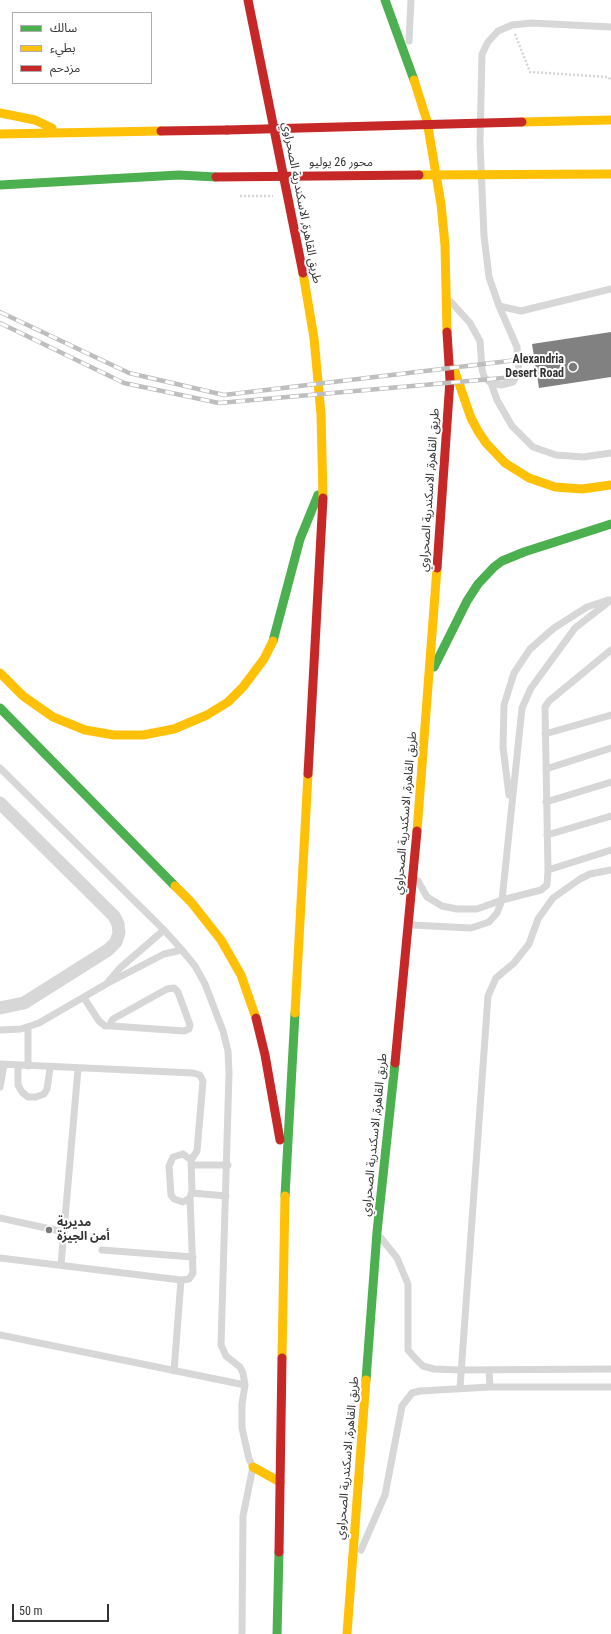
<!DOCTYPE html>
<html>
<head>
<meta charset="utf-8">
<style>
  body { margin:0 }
  #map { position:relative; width:611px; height:1634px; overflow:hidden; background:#fff; font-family:"Roboto Condensed","Noto Sans Arabic",sans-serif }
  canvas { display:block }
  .legend { position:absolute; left:12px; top:12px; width:140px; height:72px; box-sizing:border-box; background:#fff; border:1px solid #adadad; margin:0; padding:5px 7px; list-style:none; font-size:12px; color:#333 }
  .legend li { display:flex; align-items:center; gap:8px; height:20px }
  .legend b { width:20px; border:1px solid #adadad }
  .scale { position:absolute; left:12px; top:1604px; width:97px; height:18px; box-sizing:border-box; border:2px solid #333; border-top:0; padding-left:5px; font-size:12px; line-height:14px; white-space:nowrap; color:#333; -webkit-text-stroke:3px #fff; paint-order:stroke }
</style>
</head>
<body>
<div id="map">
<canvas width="611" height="1634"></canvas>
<ul class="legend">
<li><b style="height:5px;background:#4caf50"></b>سالك</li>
<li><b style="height:5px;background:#ffc107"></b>بطيء</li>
<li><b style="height:5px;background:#c62828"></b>مزدحم</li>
</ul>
<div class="scale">50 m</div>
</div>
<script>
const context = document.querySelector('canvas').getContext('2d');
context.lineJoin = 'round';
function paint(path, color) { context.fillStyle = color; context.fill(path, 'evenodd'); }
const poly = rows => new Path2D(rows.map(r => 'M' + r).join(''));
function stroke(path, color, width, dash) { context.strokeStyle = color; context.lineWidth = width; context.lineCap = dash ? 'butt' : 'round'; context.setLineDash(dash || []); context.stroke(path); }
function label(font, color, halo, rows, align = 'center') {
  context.font = font + ' "Roboto Condensed","Noto Sans Arabic",sans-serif'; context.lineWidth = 4; context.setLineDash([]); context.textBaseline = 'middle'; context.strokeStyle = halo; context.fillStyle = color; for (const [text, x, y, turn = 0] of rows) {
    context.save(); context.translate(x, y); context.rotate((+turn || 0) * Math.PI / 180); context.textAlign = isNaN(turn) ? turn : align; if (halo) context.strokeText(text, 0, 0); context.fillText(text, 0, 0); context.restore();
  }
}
paint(poly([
  [611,332,611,377,539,388,532,344]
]), '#818181');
stroke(poly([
  [515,34,530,72,608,77,611,80],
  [240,196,273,196]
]), '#d6d6d6', 2.5, [2, 2]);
stroke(poly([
  [611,27,532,23,512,25,498,31,488,42,482,54,480,143,484,236,489,277,499,306,521,311,611,289],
  [409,41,411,0],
  [451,302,470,323,480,341,482,369,484,377,491,383,501,385,513,382,519,372,517,347,499,306],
  [491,383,497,400,512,426,533,447,556,455,583,457,611,453],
  [545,734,611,715],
  [0,768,164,930,182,950,195,966,205,984,223,1031,228,1051,229,1073,221,1345,226,1356,240,1367,243,1373,245,1385,242,1404,242,1428,249,1459,253,1467,243,1516,242,1634],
  [546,769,611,748],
  [509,795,503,747,504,705,514,673,530,649,554,628,587,607,608,600],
  [546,802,611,782],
  [547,835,611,816],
  [548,870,611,850],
  [418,881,427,897,442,906,457,909,477,909,502,900,541,890,547,885,548,870,545,707,549,701,611,650],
  [412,925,471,928,489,922,497,913,502,900,522,708,531,688,575,628,611,600],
  [108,982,120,968,164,930],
  [84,998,99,1021,105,1026,112,1026,184,1031,189,1029,190,1025,178,992,174,988,167,989,113,1019,111,1022,112,1026],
  [0,1030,21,1029,39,1023,108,983,164,954,182,950],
  [0,1064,193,1073,200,1075,203,1081,197,1151,191,1160],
  [18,1066,18,1085,22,1092,28,1097,36,1097,44,1094,47,1089,50,1068],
  [28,1066,28,1028],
  [0,1087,4,1065],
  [183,1154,191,1160,192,1191,190,1198,183,1202,174,1199,171,1195,169,1166,173,1157,183,1154],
  [192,1165,228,1165],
  [192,1193,226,1196],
  [0,1218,64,1232],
  [381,1238,397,1258,408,1284,408,1350,414,1357,423,1366,434,1369,460,1370,611,1369],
  [102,1250,193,1257],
  [0,1258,181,1280,189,1279,193,1273,190,1198],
  [61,1265,78,1069],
  [0,1335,245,1385],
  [489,1370,490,1387],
  [174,1371,181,1280],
  [460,1388,488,996,496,978,514,963,529,944,538,919,553,898,580,879,590,874,611,870],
  [361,1550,385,1495,402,1406,412,1393,420,1391,490,1387,611,1387]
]), '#d7d7d7', 7);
stroke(poly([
  [0,803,114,916,118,924,119,933,116,942,108,950,24,1003,0,1008]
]), '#d7d7d7', 13);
stroke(poly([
  [385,0,414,80],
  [0,185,179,175,216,177],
  [273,641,300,539,318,495],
  [434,667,467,601,478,584,494,567,502,561,524,552,611,524],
  [0,708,175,886],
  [285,1196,295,1013],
  [366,1380,377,1232,395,1063],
  [277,1634,279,1552]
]), '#4caf50', 9);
stroke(poly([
  [414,80,427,121,441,204,445,245,447,332],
  [0,113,35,120,52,128],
  [0,134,161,131],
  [303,273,314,338,321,414,323,498],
  [454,369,471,418,478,431,486,443,505,463,529,478,555,487,582,489,611,485],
  [0,673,23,696,53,717,85,730,114,735,143,735,174,729,207,715,228,702,243,687,264,659,273,641],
  [417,831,437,568],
  [175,886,191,902,221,940,241,975,256,1018],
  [295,1013,308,774],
  [282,1358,285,1196],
  [253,1467,280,1482],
  [347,1634,366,1380]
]), '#ffc107', 9);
stroke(poly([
  [248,0,303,273],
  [161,131,227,130],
  [437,568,450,380,447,332],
  [308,774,323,498],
  [256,1018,265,1055,280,1140],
  [395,1063,417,831],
  [279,1552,282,1358]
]), '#c62828', 9);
const rail = poly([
  [0,312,129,373,224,395,534,358],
  [0,323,124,383,219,403,537,375]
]);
stroke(rail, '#bebebe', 4.5);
stroke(rail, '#fff', 3, [9]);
stroke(poly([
  [522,122,611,120],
  [419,175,611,174]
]), '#ffc107', 9);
stroke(poly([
  [227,130,522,122],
  [216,177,419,175]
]), '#c62828', 9);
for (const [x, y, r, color] of [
  [573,367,5,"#7a7a7a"],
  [49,1230,4,"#7a7a7a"]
]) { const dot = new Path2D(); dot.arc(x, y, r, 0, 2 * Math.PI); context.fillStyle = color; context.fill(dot); stroke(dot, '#fff', 1.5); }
label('12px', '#333', '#fff', [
  ["محور 26 يوليو",341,163],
  ["طريق القاهرة, الاسكندرية الصحراوي",301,203,79],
  ["طريق القاهرة, الاسكندرية الصحراوي",430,490,-86],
  ["طريق القاهرة, الاسكندرية الصحراوي",406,813,-85],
  ["طريق القاهرة, الاسكندرية الصحراوي",375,1135,-84],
  ["طريق القاهرة, الاسكندرية الصحراوي",348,1458,-85]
]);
label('bold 12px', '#333', '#fff', [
  ["Alexandria",564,360],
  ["Desert Road",564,374],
  ["مديرية",57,1223,"left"],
  ["أمن الجيزة",57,1237,"left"]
], 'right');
</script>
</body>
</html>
